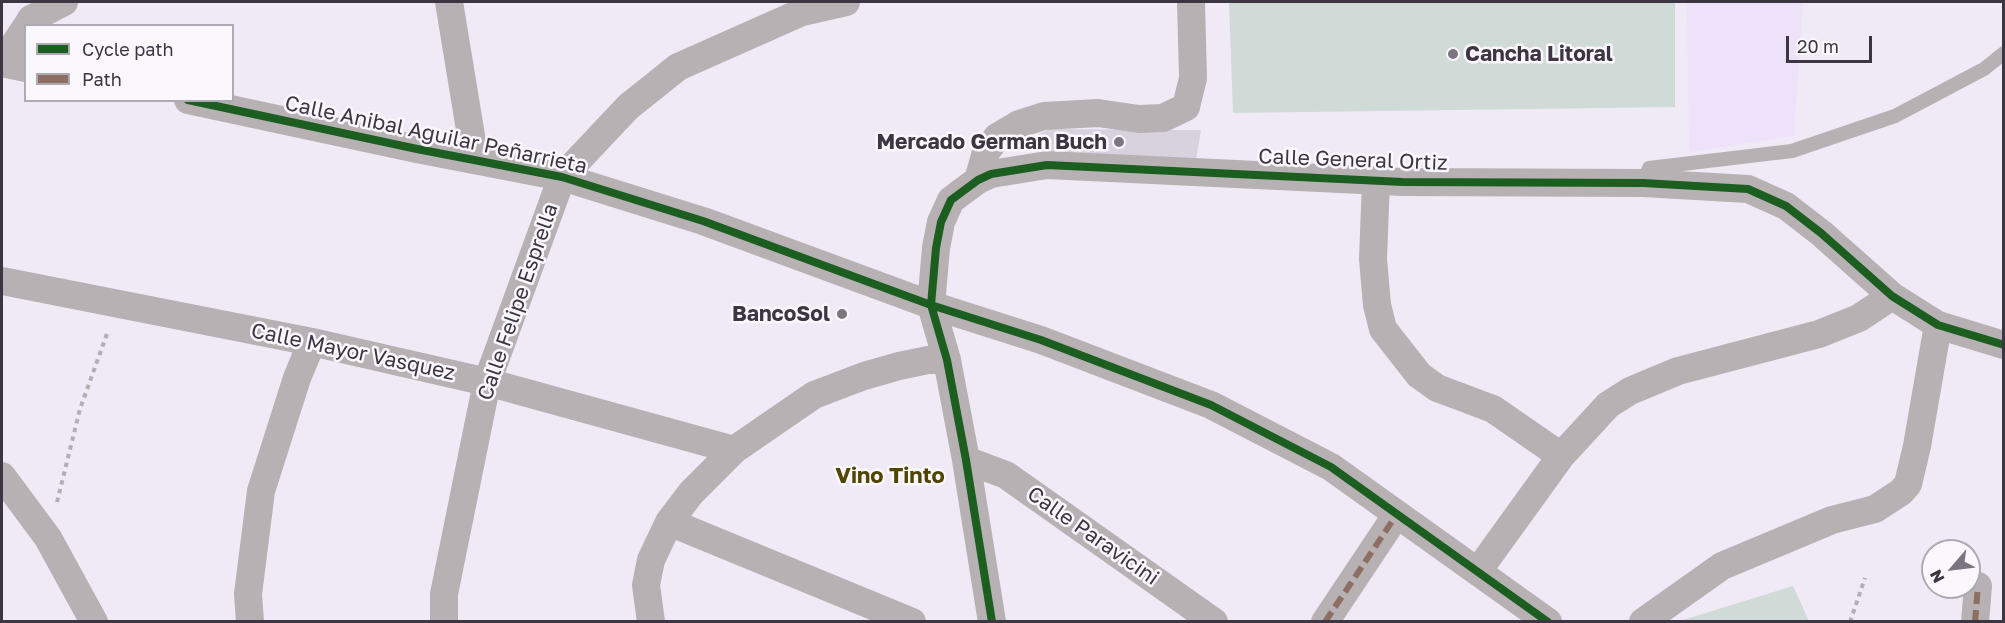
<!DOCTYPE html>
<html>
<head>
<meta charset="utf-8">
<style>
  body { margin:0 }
  #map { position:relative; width:2005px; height:623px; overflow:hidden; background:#f0eaf6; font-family:"Golos Text",sans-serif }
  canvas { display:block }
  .frame { position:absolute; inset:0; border:3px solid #3c3643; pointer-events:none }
  .legend { position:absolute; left:24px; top:24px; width:210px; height:78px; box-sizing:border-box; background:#faf7fd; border:2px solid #aeaab3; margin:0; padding:8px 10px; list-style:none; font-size:18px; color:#3c3643 }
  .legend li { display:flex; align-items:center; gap:12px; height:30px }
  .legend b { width:30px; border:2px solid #aeaab3 }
  .north { position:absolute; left:1921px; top:539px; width:60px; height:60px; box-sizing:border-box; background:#faf7fd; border:2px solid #aeaab3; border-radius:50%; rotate:242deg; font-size:16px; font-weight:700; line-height:24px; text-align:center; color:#3c3643 }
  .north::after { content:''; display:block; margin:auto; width:21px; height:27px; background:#7b7582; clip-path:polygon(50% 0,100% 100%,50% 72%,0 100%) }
  .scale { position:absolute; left:1786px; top:36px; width:86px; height:27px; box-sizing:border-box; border:3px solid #3c3643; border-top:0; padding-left:8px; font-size:18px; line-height:21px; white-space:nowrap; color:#3c3643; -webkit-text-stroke:4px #faf7fd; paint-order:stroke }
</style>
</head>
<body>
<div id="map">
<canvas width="2005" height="623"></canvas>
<div class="frame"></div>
<ul class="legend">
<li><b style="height:8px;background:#1b5e20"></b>Cycle path</li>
<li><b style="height:8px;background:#8d6e63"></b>Path</li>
</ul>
<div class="north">N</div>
<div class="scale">20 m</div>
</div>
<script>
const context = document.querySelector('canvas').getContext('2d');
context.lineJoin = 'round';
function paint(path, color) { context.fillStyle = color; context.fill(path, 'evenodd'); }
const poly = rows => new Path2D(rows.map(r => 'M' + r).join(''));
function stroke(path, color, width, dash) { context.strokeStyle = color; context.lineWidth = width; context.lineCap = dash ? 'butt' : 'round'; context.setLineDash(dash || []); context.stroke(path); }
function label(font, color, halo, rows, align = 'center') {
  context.font = font + ' "Golos Text",sans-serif'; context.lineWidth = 5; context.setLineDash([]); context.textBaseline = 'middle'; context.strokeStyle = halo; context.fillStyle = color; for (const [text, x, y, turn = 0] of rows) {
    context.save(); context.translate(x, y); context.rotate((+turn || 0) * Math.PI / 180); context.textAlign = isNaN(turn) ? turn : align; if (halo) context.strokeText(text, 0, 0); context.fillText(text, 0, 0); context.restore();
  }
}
paint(poly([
  [1687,2,1803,2,1794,136,1689,152]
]), '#ede2f9');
paint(poly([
  [1229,2,1675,2,1675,107,1233,113],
  [1793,586,1809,621,1684,621,1683,620]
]), '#d0dad6');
paint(poly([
  [1049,129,1201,130,1196,161,1040,150,1037,135]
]), '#d8d2de');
stroke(poly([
  [57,502,80,409,108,331],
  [1850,622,1865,578]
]), '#b3aeb2', 4, [4.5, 4.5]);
stroke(poly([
  [1643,183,1649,168,1792,151,1895,116,1984,69,2004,53]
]), '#b7b1b4', 14);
stroke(poly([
  [449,2,475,160],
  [27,26,31,19,64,2],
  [26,27,2,63,26,68],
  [188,100,417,149,562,177,703,221,931,305,1041,340,1211,405,1331,467,1548,622],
  [978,180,986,152,997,137,1019,124,1044,116,1098,113,1139,119,1163,118,1186,107,1193,78,1191,2],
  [1376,180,1373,259,1377,305,1383,329,1419,375,1437,388,1493,409,1561,456],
  [2,281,312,342,487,382,734,450],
  [966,460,1006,475,1214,622],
  [2,476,48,538,94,622],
  [669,522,912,622],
  [1478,571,1561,456,1608,405,1630,391,1678,371,1819,334,1859,318,1892,296],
  [250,622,248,594,261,491,297,378,312,342],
  [444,622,444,594,487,382,562,177,628,107,678,67,802,12,846,2],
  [651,622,646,585,651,560,669,522,691,493,734,450,814,395,864,376,899,366,928,360,947,360],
  [992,622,966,460,947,360,931,305,936,248,941,222,951,200,978,180,991,174,1047,165,1403,182,1643,183,1748,189,1786,206,1821,233,1892,296,1938,325,2004,345],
  [1325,622,1397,514],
  [1643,622,1722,566,1832,520,1875,509,1901,492,1908,484,1917,446,1938,325],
  [1975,622,1978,586]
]), '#b7b1b4', 28);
stroke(poly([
  [1325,622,1397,514],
  [1975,622,1978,586]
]), '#8d6e63', 6, [12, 6]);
stroke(poly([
  [188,100,417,149,562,177,703,221,931,305,1041,340,1211,405,1331,467,1548,622],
  [992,622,966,460,947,360,931,305,936,248,941,222,951,200,978,180,991,174,1047,165,1403,182,1643,183,1748,189,1786,206,1821,233,1892,296,1938,325,2004,345]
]), '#1b5e20', 8);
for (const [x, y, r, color] of [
  [1453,54,6,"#7b7582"],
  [1119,142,6,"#7b7582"],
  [842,314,6,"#7b7582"]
]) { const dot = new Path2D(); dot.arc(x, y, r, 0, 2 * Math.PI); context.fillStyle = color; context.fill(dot); stroke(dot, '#faf7fd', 2); }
label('bold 21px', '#3c3643', '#faf7fd', [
  ["Cancha Litoral",1465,54,"left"],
  ["Mercado German Buch",1107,142],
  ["BancoSol",830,314]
], 'right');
label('21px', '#3c3643', '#faf7fd', [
  ["Calle Anibal Aguilar Peñarrieta",436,135,12],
  ["Calle General Ortiz",1353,160,2],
  ["Calle Felipe Esprella",518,302,-71],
  ["Calle Mayor Vasquez",353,352,12],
  ["Calle Paravicini",1093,536,35]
]);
label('bold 22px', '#4f4501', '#faf7fd', [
  ["Vino Tinto",890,476]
]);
</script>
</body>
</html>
